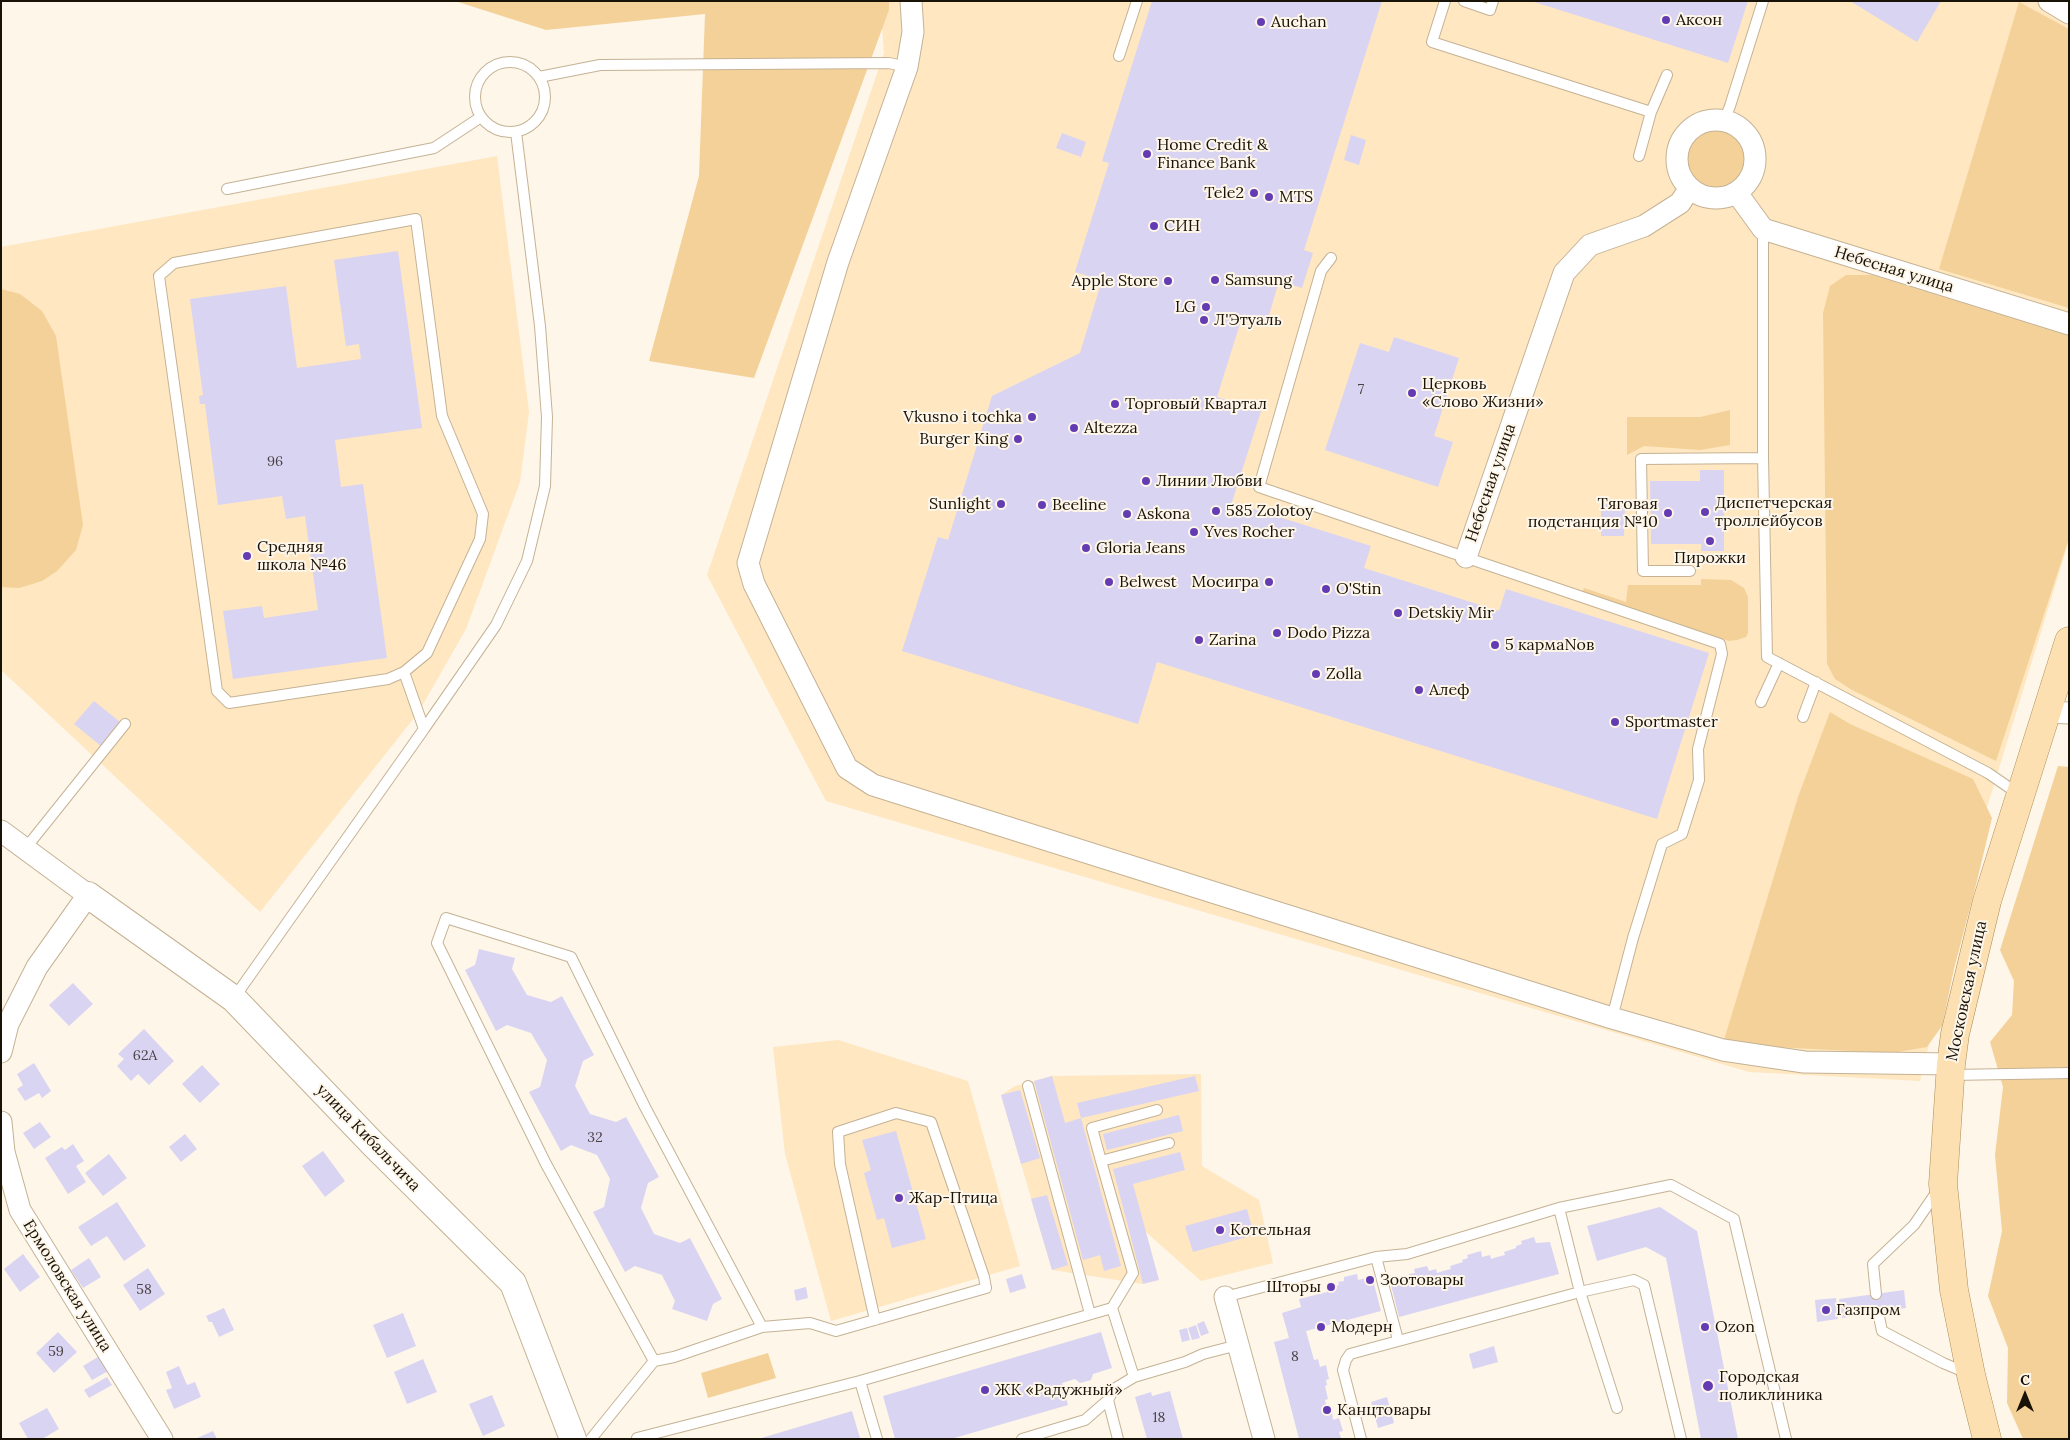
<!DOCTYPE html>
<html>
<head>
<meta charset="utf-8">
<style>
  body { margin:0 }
  #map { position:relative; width:2070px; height:1440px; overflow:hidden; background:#fef6e9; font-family:Lora,serif }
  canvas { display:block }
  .frame { position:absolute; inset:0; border:2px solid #191207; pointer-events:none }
  .north { position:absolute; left:2000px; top:1370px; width:50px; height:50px; -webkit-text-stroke:4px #fef6e9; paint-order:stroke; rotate:0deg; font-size:14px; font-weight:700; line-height:20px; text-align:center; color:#191207 }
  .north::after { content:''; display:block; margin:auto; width:18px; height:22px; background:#191207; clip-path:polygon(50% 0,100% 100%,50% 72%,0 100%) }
</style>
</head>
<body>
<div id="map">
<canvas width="2070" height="1440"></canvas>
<div class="frame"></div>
<div class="north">С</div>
</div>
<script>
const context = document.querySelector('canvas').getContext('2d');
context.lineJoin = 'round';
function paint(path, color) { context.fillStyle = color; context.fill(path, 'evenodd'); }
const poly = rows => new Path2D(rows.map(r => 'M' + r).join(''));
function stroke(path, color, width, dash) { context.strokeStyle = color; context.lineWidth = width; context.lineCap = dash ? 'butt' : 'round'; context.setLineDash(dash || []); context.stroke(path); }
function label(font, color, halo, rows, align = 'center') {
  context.font = font + ' Lora,serif'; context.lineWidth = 4; context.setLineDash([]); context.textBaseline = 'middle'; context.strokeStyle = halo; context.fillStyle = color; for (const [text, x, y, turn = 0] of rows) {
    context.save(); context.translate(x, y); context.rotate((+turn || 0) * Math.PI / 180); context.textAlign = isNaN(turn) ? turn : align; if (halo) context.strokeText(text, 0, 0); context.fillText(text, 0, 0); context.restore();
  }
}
paint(poly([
  [880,1,2069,1,2069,541,1988,804,1920,1081,1749,1072,826,801,707,575,884,53],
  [497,156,529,412,520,482,466,629,418,713,260,912,1,670,1,247],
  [838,1040,968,1081,1020,1266,831,1321,785,1154,773,1047],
  [1201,1074,1202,1166,1259,1200,1273,1263,1201,1281,1146,1232,1143,1284,1052,1270,1001,1095,1015,1086,1052,1076]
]), '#fee7c1');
paint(poly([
  [455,1,889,1,889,10,754,378,649,361,699,176,705,14,546,30],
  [2019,2,2069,29,2069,308,1939,269],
  '1687 160a30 30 0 1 1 60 0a30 30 0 1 1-60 0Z',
  [1846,275,1872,275,2069,336,2069,538,1996,761,1852,690,1835,679,1827,664,1823,313,1830,286],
  [1,289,20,294,42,311,56,336,83,525,76,550,57,571,42,581,19,588,1,587],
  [1730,410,1730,445,1700,450,1644,446,1627,455,1627,417,1700,417],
  [1701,579,1731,580,1744,588,1748,597,1748,633,1746,637,1737,640,1729,641,1582,592,1584,588,1626,602,1628,585,1701,585],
  [1830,712,1850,724,1973,779,1992,818,1977,881,1954,969,1942,1026,1927,1047,1892,1053,1754,1046,1724,1040,1798,797],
  [2058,766,2069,767,2069,1439,2023,1439,2007,1403,2008,1348,1988,1296,2002,1231,1995,1155,2003,1087,1990,1042,2012,1015,2014,981,2000,950],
  [768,1353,776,1378,708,1398,701,1373]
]), '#f4d198');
paint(poly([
  [1152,1,1382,1,1304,250,1313,253,1302,288,1279,281,1267,322,1243,314,1217,397,1261,411,1232,502,1371,546,1364,568,1499,611,1506,589,1709,653,1657,819,1157,662,1138,724,902,651,938,537,948,540,992,396,1080,353,1102,280,1075,272,1109,163,1102,161],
  [1531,1,1748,1,1728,63],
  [1850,1,1941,1,1917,42],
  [1062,133,1086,142,1081,157,1056,148],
  [1351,135,1366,140,1359,165,1344,160],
  [398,251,422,428,335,440,341,487,363,484,387,658,233,679,223,611,262,606,264,618,318,610,305,516,286,519,282,496,218,505,205,404,200,404,199,396,203,395,190,299,286,286,297,368,361,359,359,344,346,346,334,260],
  [1394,337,1459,358,1434,436,1453,442,1438,487,1325,450,1360,343,1389,352],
  [1700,470,1724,470,1724,551,1701,551,1701,544,1651,544,1650,481,1700,481],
  [1601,504,1625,504,1624,536,1601,536],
  [94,701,120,722,101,746,74,724],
  [479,949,515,958,512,969,527,995,551,1002,562,996,594,1055,583,1061,575,1086,590,1114,616,1122,626,1117,659,1177,648,1183,641,1208,654,1234,680,1243,690,1238,722,1299,713,1304,707,1321,672,1309,675,1301,662,1275,635,1266,625,1272,593,1212,604,1207,610,1179,597,1155,571,1145,561,1151,529,1092,540,1087,547,1060,531,1033,507,1025,496,1031,465,970,475,965],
  [73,983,93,1004,69,1026,49,1005],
  [144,1029,174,1061,149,1085,138,1074,131,1081,117,1066,124,1059,118,1054],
  [34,1063,51,1091,42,1098,39,1093,25,1101,17,1089,23,1085,17,1074],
  [202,1065,220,1084,200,1103,182,1084],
  [1052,1076,1065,1123,1081,1118,1121,1266,1104,1271,1100,1255,1083,1260,1034,1081],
  [1195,1076,1199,1091,1081,1118,1077,1103],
  [1020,1090,1040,1158,1021,1164,1001,1095],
  [1179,1115,1183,1131,1107,1150,1103,1134],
  [40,1122,51,1137,34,1149,23,1133],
  [896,1131,926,1239,892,1248,884,1218,877,1220,864,1173,871,1170,862,1140],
  [185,1134,197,1149,181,1162,169,1147],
  [73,1144,84,1161,76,1166,86,1182,68,1194,45,1158,62,1147,65,1150],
  [323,1151,345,1181,325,1197,302,1166],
  [1180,1152,1185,1170,1133,1184,1159,1280,1143,1284,1113,1169],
  [109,1154,127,1178,103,1196,85,1173],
  [1047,1195,1068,1265,1052,1270,1031,1199],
  [117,1202,146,1246,124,1261,107,1236,91,1246,78,1227],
  [1660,1207,1697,1231,1738,1439,1701,1439,1666,1258,1646,1247,1597,1261,1587,1226],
  [1247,1209,1254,1235,1193,1252,1185,1226],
  [1534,1237,1536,1243,1550,1242,1559,1274,1399,1317,1391,1285,1397,1284,1396,1280,1409,1277,1409,1274,1415,1273,1414,1269,1427,1266,1429,1271,1436,1269,1437,1273,1443,1271,1451,1269,1450,1266,1463,1262,1462,1260,1468,1258,1467,1255,1481,1251,1482,1257,1490,1255,1491,1259,1497,1257,1505,1255,1504,1252,1516,1248,1516,1246,1522,1244,1521,1241],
  [23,1254,40,1277,20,1292,4,1269],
  [89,1258,101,1277,83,1288,71,1270],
  [148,1268,165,1294,140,1311,123,1285],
  [1022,1274,1026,1288,1010,1293,1006,1279],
  [1357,1274,1358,1280,1366,1278,1367,1281,1373,1280,1381,1311,1306,1331,1314,1360,1318,1359,1320,1367,1326,1365,1329,1379,1326,1380,1327,1385,1325,1386,1328,1399,1325,1400,1328,1413,1332,1412,1333,1420,1339,1418,1343,1431,1339,1432,1341,1438,1299,1439,1274,1342,1289,1338,1282,1313,1301,1307,1299,1299,1327,1292,1326,1288,1339,1285,1338,1282,1344,1281,1344,1277],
  [806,1287,808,1298,796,1301,794,1290],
  [1904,1290,1906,1308,1842,1318,1839,1299],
  [1836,1298,1838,1319,1817,1322,1815,1300],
  [224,1308,234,1330,219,1337,212,1322,209,1322,206,1316],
  [403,1313,416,1346,387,1358,373,1325],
  [1204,1321,1209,1333,1201,1336,1197,1324],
  [1196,1325,1200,1338,1192,1340,1188,1328],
  [1187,1328,1190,1340,1182,1342,1179,1330],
  [58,1332,77,1352,54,1373,36,1353],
  [1101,1332,1112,1368,1093,1374,1091,1380,1080,1383,1075,1379,1062,1383,1068,1405,951,1439,895,1439,883,1396],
  [1494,1346,1498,1362,1473,1369,1469,1354],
  [101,1355,110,1370,92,1380,83,1366],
  [423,1359,437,1392,407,1404,394,1372],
  [179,1366,187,1385,195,1382,201,1397,174,1409,166,1390,172,1388,166,1372],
  [107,1377,112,1385,89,1398,84,1390],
  [1170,1391,1183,1439,1147,1439,1135,1397,1151,1392,1152,1396],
  [492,1395,505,1426,483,1436,469,1404],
  [1387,1397,1394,1423,1378,1428,1371,1402],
  [47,1408,59,1429,42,1439,28,1439,19,1423],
  [852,1411,860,1438,858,1439,758,1439],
  [213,1431,217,1439,195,1439]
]), '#dad4f3');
const service = poly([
  [1445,1,1432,42,1651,112,1667,75],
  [1464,1,1490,10,1493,1],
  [1119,56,1137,1],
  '475 97a35 35 0 1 1 70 0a35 35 0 1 1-70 0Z',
  [539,77,600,65,889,63,907,67],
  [1724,121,1730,106,1763,1],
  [1639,156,1651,112],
  [227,189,434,148,481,117],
  [1763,229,1763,458,1767,657,1988,773,2020,795],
  [1331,258,1321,271,1259,487,1720,644,1722,654,1698,749,1699,780,1682,834,1662,844,1633,938,1612,1018],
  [1690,571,1643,571,1641,459,1763,458],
  [1761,702,1779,663],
  [1803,717,1816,682],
  [424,729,496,625,527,561,545,486,547,417,540,326,516,132],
  [29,844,125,724],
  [234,998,424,729,404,672,427,653,480,539,483,514,442,416,416,219,174,263,159,276,217,691,229,703,388,679,404,672],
  [1951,1075,2069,1073],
  [1028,1086,1090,1314],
  [1101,1161,1092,1128,1157,1110],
  [1559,1208,1671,1185,1734,1219,1786,1439],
  [1376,1257,1398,1340],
  [1876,1294,1873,1264,1914,1225,1938,1190],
  [1225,1297,1376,1257,1407,1254,1559,1208,1580,1292,1634,1280,1644,1285,1681,1439],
  [1112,1308,1133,1273,1101,1161,1169,1143],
  [1878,1312,1882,1331,1943,1363,1967,1373],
  [654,1361,546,1164,437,943,446,918,571,957,645,1107,762,1327],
  [860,1381,1112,1308,1134,1377],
  [637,1438,860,1381,877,1439],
  [591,1439,654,1361,674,1357,762,1327,810,1323,836,1331,986,1288,984,1277,931,1122,896,1113,838,1132,840,1164,875,1320],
  [1022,1439,1085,1420,1108,1400],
  [1118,1439,1108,1400,1114,1389,1134,1377,1185,1362,1203,1354,1238,1345],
  [1361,1439,1343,1370,1346,1360,1350,1354,1580,1292,1617,1408]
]);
const minor = poly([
  [911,1,913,32,907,67,838,262,748,563,754,584,847,768,873,785,1612,1018,1723,1050,1804,1062,1951,1064],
  [2049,1,2069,13],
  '1677 159a39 39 0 1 1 78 0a39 39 0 1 1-78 0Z',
  [1738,192,1742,200,1763,229,2069,324],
  [1466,557,1564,273,1590,245,1644,226,1680,203,1690,188],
  [2046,712,2069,713],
  [1,831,88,895,37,967,8,1024,1,1052],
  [1,1122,4,1152,20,1210,162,1439],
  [1225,1297,1264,1439]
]);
const tertiary = poly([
  [88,895,234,999,373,1144,513,1283,573,1439]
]);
const primary = poly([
  [1987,1439,1971,1375,1954,1290,1943,1184,1951,1064,1955,1034,1987,901,2069,641]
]);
stroke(service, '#c5b294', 12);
stroke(minor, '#c5b294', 23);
stroke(tertiary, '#c5b294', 28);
stroke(primary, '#ab8b55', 29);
stroke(service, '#fff', 10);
stroke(minor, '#fff', 21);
stroke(tertiary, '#fff', 26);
stroke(primary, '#fce0b2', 28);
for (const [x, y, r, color] of [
  [1666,20,5,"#633bb3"],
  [1261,22,5,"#633bb3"],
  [1147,154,5,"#633bb3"],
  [1254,193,5,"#633bb3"],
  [1269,197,5,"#633bb3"],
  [1154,226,5,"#633bb3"],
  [1215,280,5,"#633bb3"],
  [1168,281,5,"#633bb3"],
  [1206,307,5,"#633bb3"],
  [1204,320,5,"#633bb3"],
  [1412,393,5,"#633bb3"],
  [1115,404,5,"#633bb3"],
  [1032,417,5,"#633bb3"],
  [1074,428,5,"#633bb3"],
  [1018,439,5,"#633bb3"],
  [1146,481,5,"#633bb3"],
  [1001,504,5,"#633bb3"],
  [1042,505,5,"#633bb3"],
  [1216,511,5,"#633bb3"],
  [1705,512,5,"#633bb3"],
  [1668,513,5,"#633bb3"],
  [1127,514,5,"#633bb3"],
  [1194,532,5,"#633bb3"],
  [1710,541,5,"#633bb3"],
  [1086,548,5,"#633bb3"],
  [247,556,5,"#633bb3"],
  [1109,582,5,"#633bb3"],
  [1269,582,5,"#633bb3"],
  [1326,589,5,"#633bb3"],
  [1398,613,5,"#633bb3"],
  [1277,633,5,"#633bb3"],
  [1199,640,5,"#633bb3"],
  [1495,645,5,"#633bb3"],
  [1316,674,5,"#633bb3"],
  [1419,690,5,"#633bb3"],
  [1615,722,5,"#633bb3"],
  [899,1198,5,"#633bb3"],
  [1220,1230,5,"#633bb3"],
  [1370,1280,5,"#633bb3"],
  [1331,1287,5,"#633bb3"],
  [1826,1310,5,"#633bb3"],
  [1321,1327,5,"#633bb3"],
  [1705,1327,5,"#633bb3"],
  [1708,1386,6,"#633bb3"],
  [985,1390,5,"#633bb3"],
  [1327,1410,5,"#633bb3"]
]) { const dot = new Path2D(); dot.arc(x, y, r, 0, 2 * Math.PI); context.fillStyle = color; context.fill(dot); stroke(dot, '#fef6e9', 2); }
label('14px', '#494242', null, [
  ["7",1361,390],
  ["96",275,462],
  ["62А",145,1056],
  ["32",595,1138],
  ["58",144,1290],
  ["59",56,1352],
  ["8",1295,1357],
  ["18",1159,1418]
]);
label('16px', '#191207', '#fef6e9', [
  ["Аксон",1676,20],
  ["Auchan",1271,22],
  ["Home Credit &",1157,145],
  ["Finance Bank",1157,163],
  ["Tele2",1244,193,"right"],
  ["MTS",1279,197],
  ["СИН",1164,226],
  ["Samsung",1225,280],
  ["Apple Store",1158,281,"right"],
  ["LG",1196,307,"right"],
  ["Л'Этуаль",1214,320],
  ["Церковь",1422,384],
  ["«Слово Жизни»",1422,402],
  ["Торговый Квартал",1125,404],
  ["Vkusno i tochka",1022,417,"right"],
  ["Altezza",1084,428],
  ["Burger King",1008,439,"right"],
  ["Линии Любви",1156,481],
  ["Диспетчерская",1715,503],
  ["троллейбусов",1715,521],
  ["Sunlight",991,504,"right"],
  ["Тяговая",1658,504,"right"],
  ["подстанция №10",1658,522,"right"],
  ["Beeline",1052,505],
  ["585 Zolotoy",1226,511],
  ["Askona",1137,514],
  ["Yves Rocher",1204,532],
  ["Средняя",257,547],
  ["школа №46",257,565],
  ["Gloria Jeans",1096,548],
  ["Пирожки",1710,558,"center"],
  ["Belwest",1119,582],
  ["Мосигра",1259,582,"right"],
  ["O'Stin",1336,589],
  ["Detskiy Mir",1408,613],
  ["Dodo Pizza",1287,633],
  ["Zarina",1209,640],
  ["5 кармаNов",1505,645],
  ["Zolla",1326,674],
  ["Алеф",1429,690],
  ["Sportmaster",1625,722],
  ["Жар-Птица",909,1198],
  ["Котельная",1230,1230],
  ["Зоотовары",1380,1280],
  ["Шторы",1321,1287,"right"],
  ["Газпром",1836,1310],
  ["Модерн",1331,1327],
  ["Ozon",1715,1327],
  ["Городская",1719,1377],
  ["поликлиника",1719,1395],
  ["ЖК «Радужный»",995,1390],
  ["Канцтовары",1337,1410]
], 'left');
label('16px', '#191207', '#fef6e9', [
  ["Небесная улица",1894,270,17],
  ["Небесная улица",1491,483,-71],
  ["Московская улица",1967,991,-78],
  ["улица Кибальчича",368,1138,46],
  ["Ермоловская улица",67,1286,58]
]);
</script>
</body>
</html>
